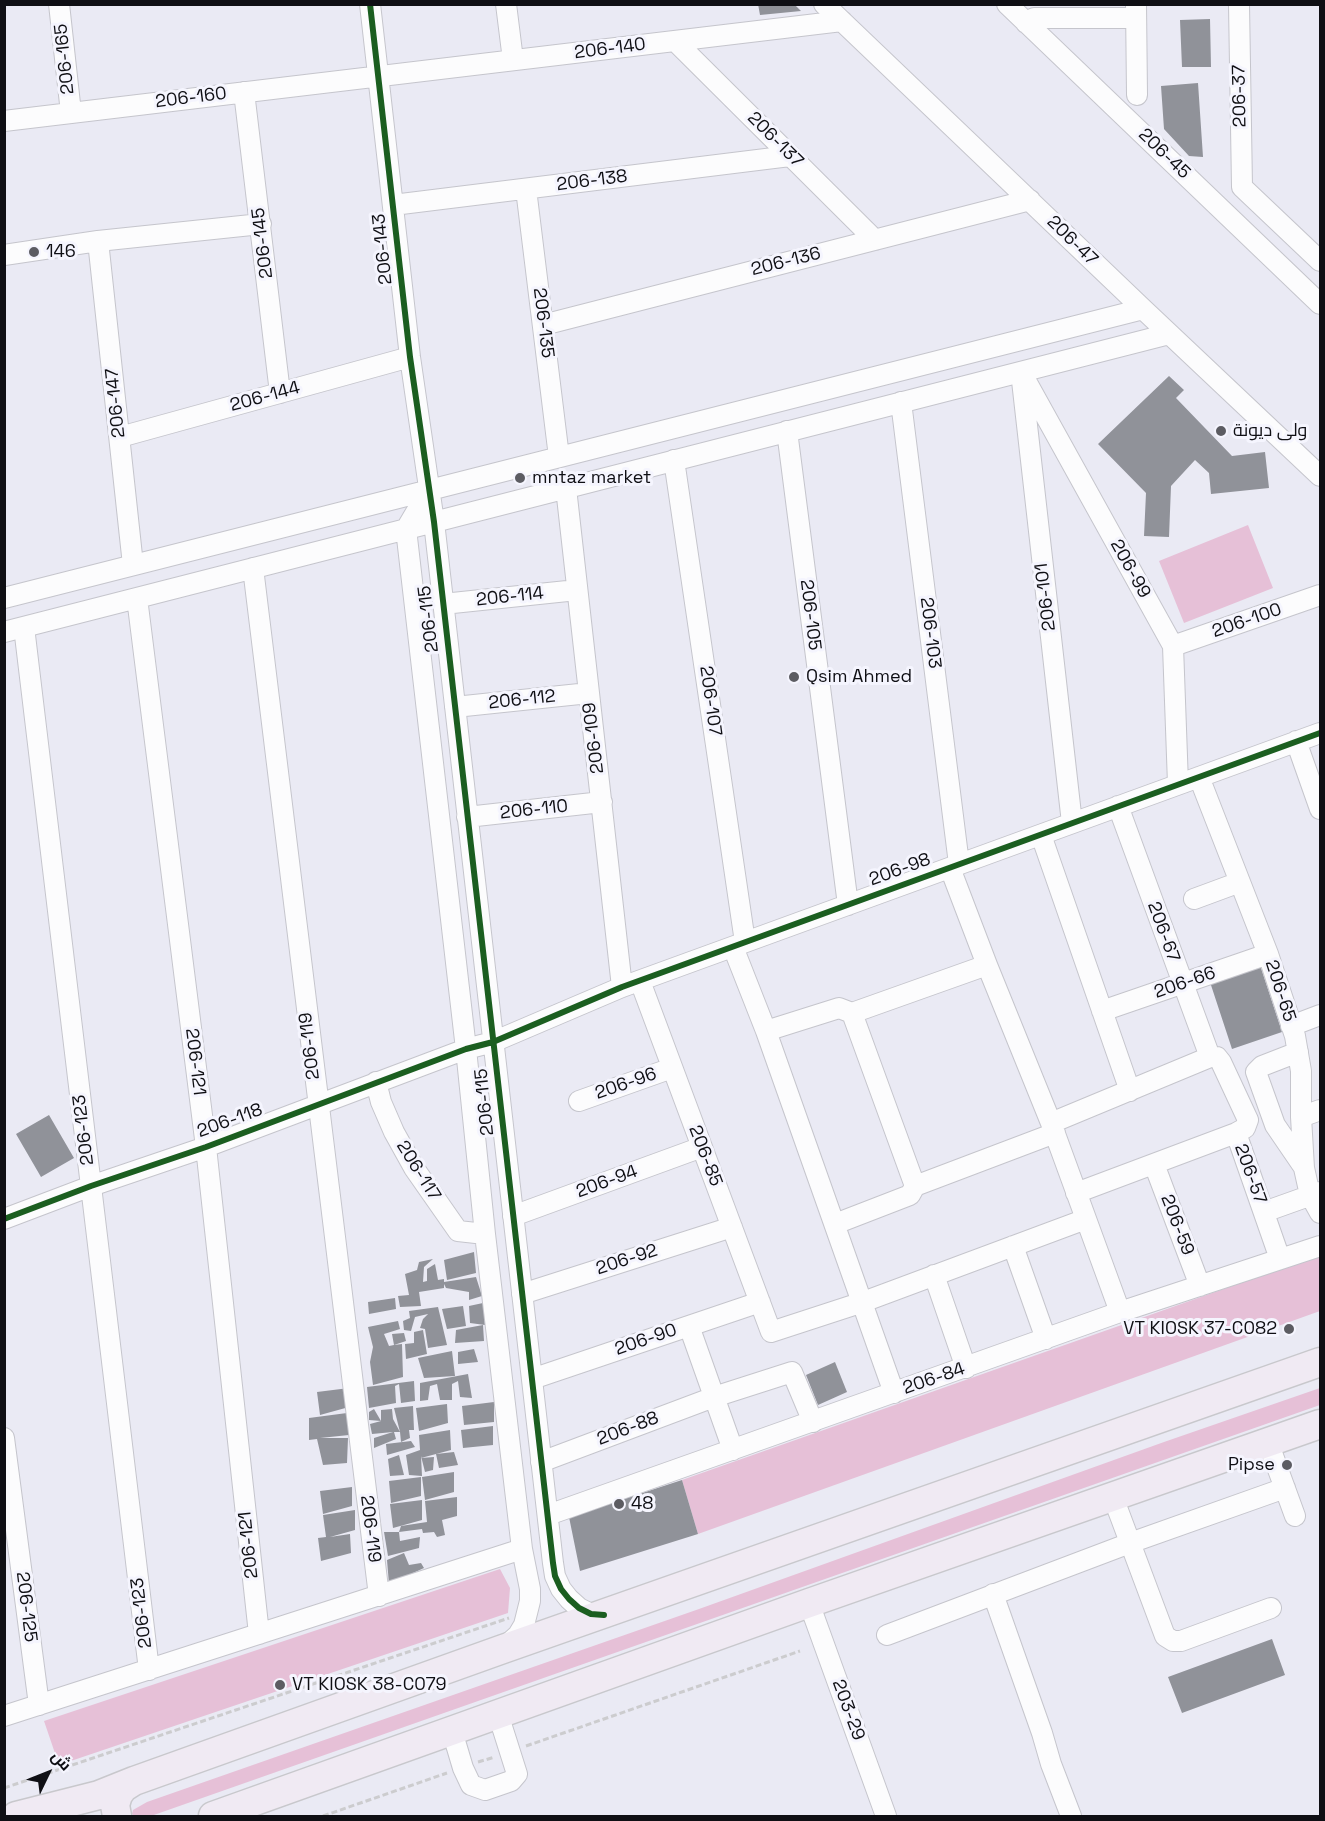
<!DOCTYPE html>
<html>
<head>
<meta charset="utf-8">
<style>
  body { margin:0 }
  #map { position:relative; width:1325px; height:1821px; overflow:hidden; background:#eaeaf4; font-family:"Space Grotesk",Cairo,sans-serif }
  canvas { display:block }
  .frame { position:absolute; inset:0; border:6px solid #0f0f14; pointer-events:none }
  .north { position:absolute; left:18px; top:1743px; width:60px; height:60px; -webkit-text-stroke:4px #f5f5fe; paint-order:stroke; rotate:47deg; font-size:16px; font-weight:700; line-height:24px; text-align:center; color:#0f0f14 }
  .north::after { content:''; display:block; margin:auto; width:21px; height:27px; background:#0f0f14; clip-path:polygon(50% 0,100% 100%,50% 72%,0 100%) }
</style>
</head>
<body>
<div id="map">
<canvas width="1325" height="1821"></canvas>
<div class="frame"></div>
<div class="north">ش</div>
</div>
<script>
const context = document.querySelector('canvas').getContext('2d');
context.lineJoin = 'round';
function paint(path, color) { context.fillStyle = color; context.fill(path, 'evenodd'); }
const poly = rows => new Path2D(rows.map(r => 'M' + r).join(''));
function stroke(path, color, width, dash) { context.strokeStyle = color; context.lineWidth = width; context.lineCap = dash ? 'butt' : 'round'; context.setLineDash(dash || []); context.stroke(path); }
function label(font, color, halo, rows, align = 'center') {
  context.font = font + ' "Space Grotesk",Cairo,sans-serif'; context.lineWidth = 6; context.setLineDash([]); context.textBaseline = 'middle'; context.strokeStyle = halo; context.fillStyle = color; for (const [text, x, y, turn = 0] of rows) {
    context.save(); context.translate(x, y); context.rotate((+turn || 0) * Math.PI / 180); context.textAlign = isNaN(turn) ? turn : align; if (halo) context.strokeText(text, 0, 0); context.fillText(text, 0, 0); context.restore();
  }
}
paint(poly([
  [1248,525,1273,588,1184,623,1159,561],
  [1320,1255,1320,1311,698,1534,682,1480],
  [1320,1388,1320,1405,151,1816,134,1816,132,1814,133,1810,147,1802,699,1609,1164,1442],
  [500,1569,510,1588,508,1613,59,1765,44,1721]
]), '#e6c0d7');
paint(poly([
  [758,4,794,4,801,11,760,15],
  [1210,19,1211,67,1182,67,1180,20],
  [1198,83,1203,157,1189,156,1164,129,1161,86],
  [1169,376,1184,390,1176,398,1232,456,1265,452,1269,488,1211,494,1209,473,1195,460,1171,486,1169,537,1144,536,1146,493,1098,444],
  [1259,962,1282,1032,1232,1049,1209,979],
  [49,1115,74,1158,41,1177,16,1134],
  [474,1252,476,1273,447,1280,444,1260],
  [433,1259,424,1267,423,1282,427,1281,427,1269,435,1264,438,1280,444,1279,444,1282,476,1277,482,1296,469,1300,469,1292,446,1288,444,1284,444,1288,419,1292,421,1306,400,1307,398,1296,409,1295,405,1274,417,1270,419,1262],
  [395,1298,396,1309,369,1314,368,1302],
  [483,1303,485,1325,470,1323,469,1306],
  [463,1306,466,1326,447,1329,442,1309],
  [438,1307,447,1345,428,1348,425,1329,420,1328,423,1319,428,1314,415,1317,411,1331,404,1330,403,1321,410,1318,409,1311],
  [398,1321,400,1329,384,1334,389,1346,394,1345,392,1334,404,1333,406,1341,394,1345,402,1344,403,1377,373,1385,370,1362,373,1347,368,1327],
  [483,1325,484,1341,455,1343,456,1330],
  [423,1330,427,1354,406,1359,405,1344,414,1343,414,1332],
  [474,1349,478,1362,458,1364,458,1352],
  [452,1351,455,1376,424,1378,418,1358],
  [835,1362,847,1392,818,1405,806,1375],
  [468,1374,472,1398,460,1397,458,1381,452,1384,452,1400,440,1400,437,1384,430,1386,428,1400,420,1401,420,1383],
  [414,1381,415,1401,401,1403,399,1384,395,1386,396,1403,369,1408,367,1387],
  [349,1388,349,1407,320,1415,317,1392],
  [494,1402,494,1422,464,1425,462,1406],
  [447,1404,448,1423,419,1431,416,1408],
  [413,1406,414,1430,409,1430,410,1438,401,1442,400,1432,394,1432,396,1439,374,1448,374,1438,393,1432,372,1434,370,1424,381,1421,381,1410,392,1409,393,1419,400,1432,394,1408],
  [374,1409,381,1421,369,1420,369,1412],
  [347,1413,349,1435,320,1438,348,1438,347,1463,323,1465,317,1439,309,1440,309,1418],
  [493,1426,493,1445,463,1448,461,1430],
  [450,1430,451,1450,421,1458,434,1457,433,1470,425,1472,421,1456,422,1476,409,1475,406,1455,420,1450,419,1435],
  [411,1441,415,1447,387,1455,386,1444],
  [454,1452,458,1465,439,1468,436,1454],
  [399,1455,404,1475,390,1476,388,1459],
  [454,1472,454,1492,425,1500,422,1477],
  [421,1477,421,1496,391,1503,389,1481],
  [682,1480,698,1534,580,1571,569,1517],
  [352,1487,352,1506,323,1514,320,1491],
  [457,1497,457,1516,442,1520,445,1535,437,1537,434,1532,423,1533,422,1529,399,1532,401,1526,427,1522,425,1501],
  [422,1500,422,1520,393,1528,390,1504],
  [355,1510,355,1530,330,1537,350,1534,351,1553,321,1561,318,1538,326,1537,323,1515],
  [384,1532,399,1532,400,1541,420,1537,419,1548,388,1556],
  [404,1553,409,1565,421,1563,424,1568,389,1584,387,1560],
  [1272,1639,1285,1675,1182,1713,1168,1677]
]), '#909299');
const minor = poly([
  [59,4,71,113],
  [370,4,410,357,434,522,553,1563,555,1576,561,1589,569,1599,579,1608,591,1614,602,1615],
  [506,4,513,60],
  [824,4,1143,309,1320,476],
  [1007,4,1320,304],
  [1136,4,1137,95],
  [1239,4,1242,187,1320,261],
  [1026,23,1034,18,1136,18],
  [675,41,875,240],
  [244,92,280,393],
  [4,121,842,21],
  [526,189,559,457],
  [393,205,790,156],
  [98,241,133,565],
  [4,255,98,241,261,224],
  [543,325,1030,200],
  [1021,372,1072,823],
  [1025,379,1173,646,1178,784],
  [901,402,959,864],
  [787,431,848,905],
  [120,437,410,357],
  [674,460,745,942],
  [566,488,622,987],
  [429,490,406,529,466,1049,485,1234,522,1549,530,1589,530,1601,524,1625,518,1635,507,1645],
  [253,568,379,1596],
  [4,598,1143,309],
  [137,598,206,1147,259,1634],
  [443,604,577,590],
  [24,627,149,1670],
  [4,632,1169,334],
  [1173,646,1320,595],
  [455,707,589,693],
  [1296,741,1320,809],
  [1199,777,1268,954,1295,1036,1301,1071,1301,1117,1304,1168,1310,1195,1320,1213],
  [1118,806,1210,1057],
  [467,817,602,802],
  [1041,835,1130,1091],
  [950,868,987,965,1051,1123,1120,1312],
  [1194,899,1240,882],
  [733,947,766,1031,894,1393],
  [640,981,771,1332,863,1302,1086,1219],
  [1102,1011,1268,954],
  [852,1013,915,1186],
  [1291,1026,1320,1015],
  [766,1031,839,1008,852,1013,987,965],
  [1298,1052,1262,1066,1256,1072,1275,1125,1303,1166],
  [376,1082,381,1102,394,1132,414,1168,458,1231,485,1234],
  [579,1101,672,1068],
  [1301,1117,1320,1110],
  [1051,1123,1210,1057,1217,1057,1221,1062,1248,1120,1245,1128,1236,1133,1076,1193],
  [1236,1133,1280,1259],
  [1154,1164,1200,1286],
  [1264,1212,1320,1192],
  [513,1216,702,1147],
  [4,1219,91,1186,206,1147,466,1049,493,1042,622,987,1320,733],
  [835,1224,910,1195,915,1186,1055,1133],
  [1013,1246,1046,1339],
  [934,1275,966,1368],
  [522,1294,732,1227],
  [689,1326,733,1450],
  [532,1379,760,1302],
  [4,1438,39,1705],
  [1268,1442,1295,1516],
  [541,1462,714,1397,792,1372,813,1422],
  [1113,1497,1165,1636,1173,1641,1181,1641,1271,1608],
  [548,1515,1120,1312,1320,1246],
  [993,1594,1042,1733,1051,1764,1071,1816],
  [809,1603,886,1816],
  [887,1635,1130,1543,1285,1488],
  [4,1716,522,1549],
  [452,1731,463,1768,471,1785,485,1790,511,1781,517,1774,498,1714]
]);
const highway = poly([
  [16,1816,99,1795,134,1781,503,1649,1320,1362],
  [117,1816,115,1805,118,1795,123,1788,134,1781],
  [213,1816,809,1603,1320,1424]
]);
stroke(minor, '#c5c5cc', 22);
stroke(highway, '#c8c8cc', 31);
stroke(poly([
  [526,1746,800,1651],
  [478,1762,495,1757],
  [4,1788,509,1618],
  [323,1816,447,1773]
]), '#ccccce', 3, [6, 3]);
stroke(minor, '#fcfcfd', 20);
stroke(highway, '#f0eaf3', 28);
stroke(poly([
  [370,4,410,357,434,522,553,1563,555,1576,561,1589,569,1599,579,1608,591,1614,604,1615],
  [4,1219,91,1186,206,1147,466,1049,493,1042,622,987,1320,733]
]), '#1b5e20', 6);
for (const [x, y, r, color] of [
  [34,252,6,"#5c5c62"],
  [1221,431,6,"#5c5c62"],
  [520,478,6,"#5c5c62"],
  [794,677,6,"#5c5c62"],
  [1289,1329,6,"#5c5c62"],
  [1287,1465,6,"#5c5c62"],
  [619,1504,6,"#5c5c62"],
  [280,1685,6,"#5c5c62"]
]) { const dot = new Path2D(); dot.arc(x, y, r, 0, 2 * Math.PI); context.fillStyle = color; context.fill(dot); stroke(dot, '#f5f5fe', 2); }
label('18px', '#0f0f14', '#f5f5fe', [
  ["206-140",610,49,-7],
  ["206-165",65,59,-96],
  ["206-37",1240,96,-91],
  ["206-160",191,98,-7],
  ["206-137",775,140,45],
  ["206-45",1164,154,44],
  ["206-138",592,181,-7],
  ["206-47",1072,241,44],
  ["206-145",263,243,-97],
  ["206-143",383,249,-96],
  ["206-136",786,262,-14],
  ["206-135",543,323,83],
  ["206-144",265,397,-15],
  ["206-147",116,403,-96],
  ["206-99",1130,569,61],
  ["206-114",510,597,-6],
  ["206-101",1046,597,-97],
  ["206-105",810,615,83],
  ["206-115",429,619,-97],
  ["206-100",1247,621,-19],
  ["206-103",930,633,83],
  ["206-112",522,700,-6],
  ["206-107",710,701,82],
  ["206-109",594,738,-97],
  ["206-110",534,810,-6],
  ["206-98",900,870,-20],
  ["206-67",1163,932,70],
  ["206-66",1185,983,-19],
  ["206-65",1280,991,72],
  ["206-119",310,1046,-97],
  ["206-121",195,1062,83],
  ["206-96",626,1084,-19],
  ["206-115",485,1102,-96],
  ["206-118",230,1121,-20],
  ["206-123",84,1130,-97],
  ["206-85",705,1156,69],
  ["206-117",418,1171,58],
  ["206-57",1250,1174,70],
  ["206-94",607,1182,-20],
  ["206-59",1177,1225,69],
  ["206-92",627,1260,-18],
  ["206-90",646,1340,-19],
  ["206-84",934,1379,-19],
  ["206-88",628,1429,-21],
  ["206-119",370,1529,83],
  ["206-121",249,1545,-96],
  ["206-125",26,1607,83],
  ["206-123",142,1613,-97],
  ["203-29",848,1710,70]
]);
label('18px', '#0f0f14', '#f5f5fe', [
  ["146",46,252],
  ["ولی دیونة",1233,431],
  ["mntaz market",532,478],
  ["Qsim Ahmed",806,677],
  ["VT KIOSK 37-C082",1277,1329,"right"],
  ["Pipse",1275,1465,"right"],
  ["48",631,1504],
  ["VT KIOSK 38-C079",292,1685]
], 'left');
</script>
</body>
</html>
